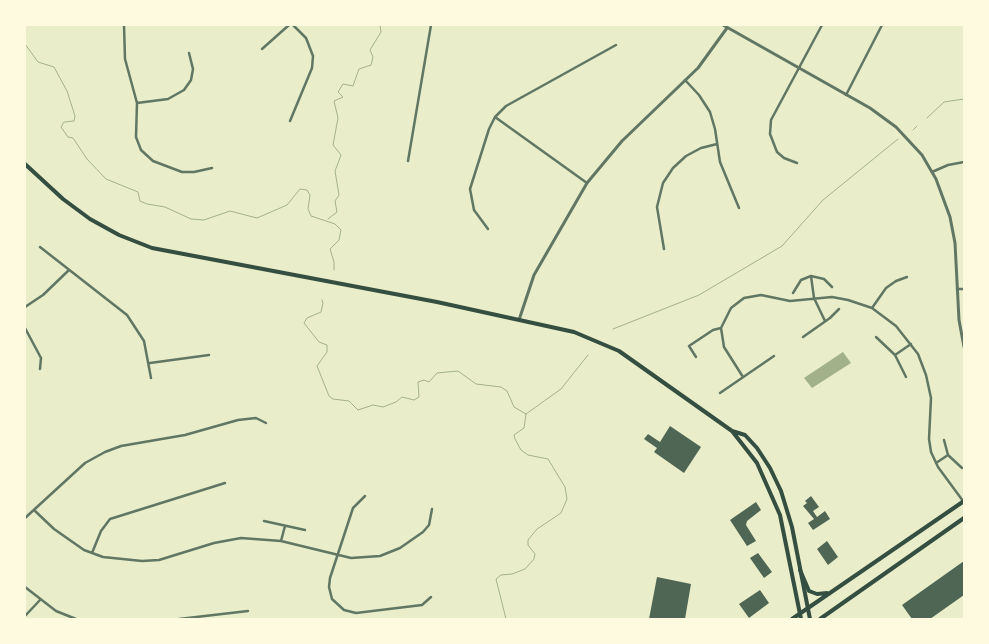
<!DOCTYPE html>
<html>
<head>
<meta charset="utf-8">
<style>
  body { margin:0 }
  #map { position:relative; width:989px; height:644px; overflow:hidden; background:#e9edc9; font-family:"Titillium Web",sans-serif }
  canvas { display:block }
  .frame { position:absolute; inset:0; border:26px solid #fefae0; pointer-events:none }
</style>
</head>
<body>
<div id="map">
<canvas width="989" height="644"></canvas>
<div class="frame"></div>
</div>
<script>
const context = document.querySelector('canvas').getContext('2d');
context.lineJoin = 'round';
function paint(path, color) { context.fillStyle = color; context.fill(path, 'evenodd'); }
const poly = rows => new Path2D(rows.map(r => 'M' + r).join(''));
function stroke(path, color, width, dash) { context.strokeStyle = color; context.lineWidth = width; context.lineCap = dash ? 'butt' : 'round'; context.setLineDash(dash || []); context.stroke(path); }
paint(poly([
  [843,352,851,363,812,388,804,378]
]), '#a3b18a');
stroke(poly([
  [25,44,38,62,54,67,67,91,75,116,74,121,64,122,61,127,68,137,73,138,87,159,106,179,138,192,140,201,147,204,165,207,191,219,204,220,230,211,257,218,287,205,300,189,307,190,310,195,308,209,311,216,335,224,341,230,339,240,330,249,334,262,334,270],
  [927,118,944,102,964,99],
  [913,130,917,126],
  [328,219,337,212,335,201,339,195,335,171,341,155,333,145,338,118,334,101,343,97,338,92,343,84,353,86,359,69,371,65,373,57,370,50,381,32,380,25],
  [322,300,323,303,321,312,307,318,304,323,319,342,327,345,327,352,317,366,329,396,333,399,349,401,358,410,373,405,383,407,396,402,402,397,414,400,419,397,418,382,424,380,429,382,437,373,458,371,476,384,501,387,507,391,514,407,526,414,524,428,514,435,515,439,521,450,528,455,548,459,565,487,567,499,561,513,537,529,528,540,528,545,535,554,534,559,525,569,512,574,501,575,496,579,506,619],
  [613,329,699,295,782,246,823,200,898,139],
  [526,414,561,389,588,355]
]), '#a3b18a', 1);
paint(poly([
  [670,426,701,447,684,473,654,452,657,448,644,439,648,434,660,442],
  [811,496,819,507,813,511,817,517,825,511,830,519,813,530,808,523,814,519,803,506,807,503,805,501],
  [756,502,761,510,747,521,746,525,756,541,747,546,730,520],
  [827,541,838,557,828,565,817,549],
  [758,553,772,572,764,578,750,558],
  [964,561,964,595,930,619,912,619,902,605],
  [657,577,691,584,685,619,649,619],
  [760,590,769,603,749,618,739,604]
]), '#4f6655');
stroke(poly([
  [124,25,125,59,137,103,136,137,141,150,153,161,182,172,194,172,212,168],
  [262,49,289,25],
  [685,80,699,95,710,112,715,129,720,162,739,208],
  [846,95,882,25],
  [137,103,168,99,184,90,191,80,193,69,189,53],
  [495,117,587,183],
  [290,121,312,68,313,56,306,38,293,25],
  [408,161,431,25],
  [797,163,784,158,777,152,770,134,771,120,822,25],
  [932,172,948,165,964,162],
  [488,229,474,210,470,189,489,129,495,117,506,106,616,45],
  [40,247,127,315,144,341,151,378],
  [664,249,657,207,663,183,673,168,686,156,701,148,717,144],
  [811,276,814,298,825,321],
  [957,289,964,289],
  [793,293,801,280,811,276,824,279,832,287],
  [25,307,43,295,69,270],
  [872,308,886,288,896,281,907,277],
  [25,328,41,358,40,369],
  [803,337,830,318,839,309],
  [876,337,895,355,906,377],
  [895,355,911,344],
  [696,357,689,346,713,330,721,328],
  [150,363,209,355],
  [743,377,724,347,721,328,731,308,744,298,761,295,790,301,832,297,848,300,872,308,896,326,918,354,926,375,931,398,929,439,931,452,938,467,963,501],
  [720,393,774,356],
  [944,440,948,455,962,468],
  [936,463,948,455],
  [365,496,353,508,330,578,329,587,332,599,344,610,356,613,422,605,431,597],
  [34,510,54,529,84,550,103,557,142,561,159,560,214,543,241,538,281,541,351,558,380,556,400,548,423,532,429,525,432,509],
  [25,518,85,463,105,452,121,446,185,435,238,420,256,418,266,423],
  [264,521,305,530],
  [281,541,285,526],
  [92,553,101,531,110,519,225,483],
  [25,587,56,611,76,619],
  [25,616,40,600],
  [179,619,248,611]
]), '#617663', 2.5);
stroke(poly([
  [723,25,870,108,896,127,922,155,936,179,950,217,955,243,959,320,964,347],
  [519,320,534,275,587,183,622,141,698,68,727,28]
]), '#617663', 3);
stroke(poly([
  [25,164,63,199,90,219,119,235,152,248,437,302,574,332,619,351,732,431,757,463,780,515,801,619],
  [732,431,745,435,757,448,770,468,781,491,792,527,810,619]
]), '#344e41', 4);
stroke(poly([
  [800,570,809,591,817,594,827,593],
  [792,619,964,501],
  [820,619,964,518]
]), '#344e41', 4);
</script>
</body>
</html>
